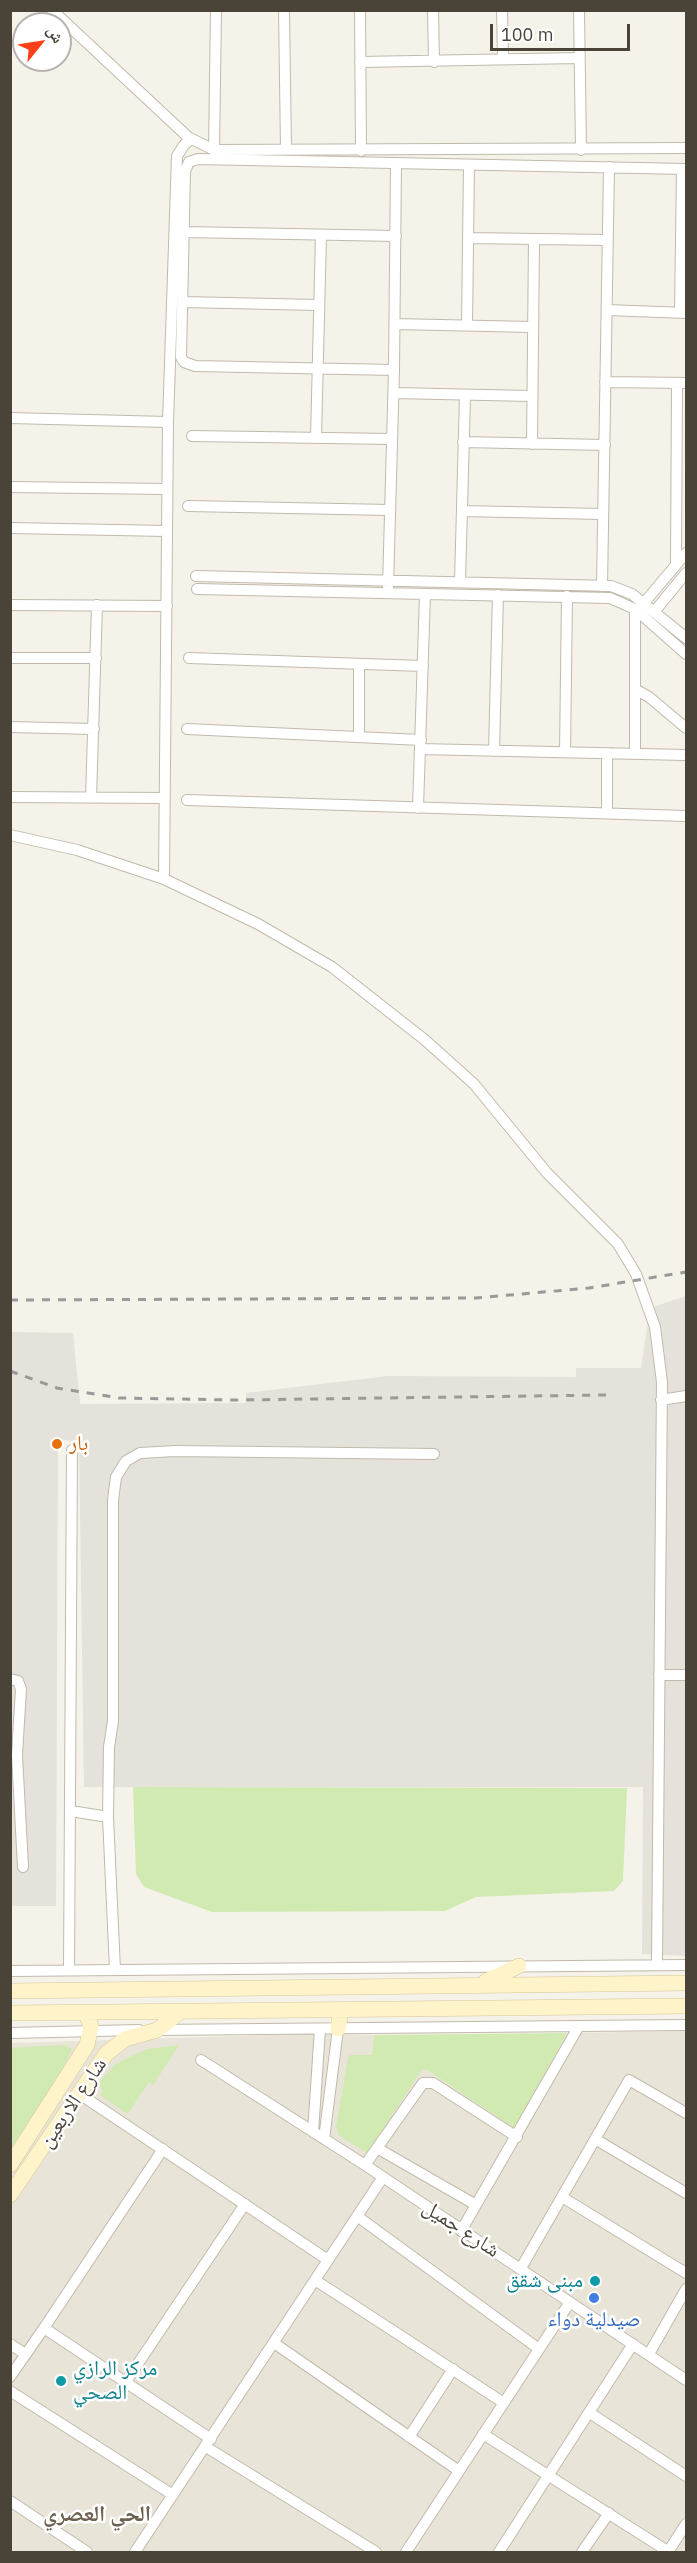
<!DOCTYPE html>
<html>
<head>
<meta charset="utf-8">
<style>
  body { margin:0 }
  #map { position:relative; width:697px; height:2563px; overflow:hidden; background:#f5f2ea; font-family:"IBM Plex Sans","Noto Naskh Arabic",sans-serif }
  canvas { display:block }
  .frame { position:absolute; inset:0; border:12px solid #4a4338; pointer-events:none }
  .north { position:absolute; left:12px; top:12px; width:60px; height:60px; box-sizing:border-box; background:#fff; border:2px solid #b7b4af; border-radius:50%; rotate:60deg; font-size:16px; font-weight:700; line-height:24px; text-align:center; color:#4a4338 }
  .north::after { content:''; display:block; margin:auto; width:21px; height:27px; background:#fe4018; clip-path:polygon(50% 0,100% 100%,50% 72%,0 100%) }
  .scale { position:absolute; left:490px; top:24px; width:140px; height:27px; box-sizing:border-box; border:3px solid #4a4338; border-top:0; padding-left:8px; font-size:18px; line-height:21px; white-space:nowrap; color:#4a4338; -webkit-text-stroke:4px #fff; paint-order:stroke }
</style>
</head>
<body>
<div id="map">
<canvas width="697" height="2563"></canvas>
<div class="frame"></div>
<div class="north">ش</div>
<div class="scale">100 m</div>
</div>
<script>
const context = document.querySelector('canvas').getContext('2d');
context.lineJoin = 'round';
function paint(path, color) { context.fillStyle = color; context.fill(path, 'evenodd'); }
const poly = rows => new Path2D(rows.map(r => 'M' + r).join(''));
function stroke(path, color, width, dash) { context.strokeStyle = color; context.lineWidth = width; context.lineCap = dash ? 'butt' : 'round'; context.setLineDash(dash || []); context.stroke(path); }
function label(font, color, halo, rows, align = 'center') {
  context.font = font + ' "IBM Plex Sans","Noto Naskh Arabic",sans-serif'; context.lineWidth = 5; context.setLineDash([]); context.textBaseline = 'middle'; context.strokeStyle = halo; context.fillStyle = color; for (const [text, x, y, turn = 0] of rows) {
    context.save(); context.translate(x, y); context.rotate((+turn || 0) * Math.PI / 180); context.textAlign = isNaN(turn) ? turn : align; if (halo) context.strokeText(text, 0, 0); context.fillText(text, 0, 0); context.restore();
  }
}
paint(poly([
  [686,2031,686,2552,11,2552,10,2043,304,2034,374,2035,372,2055,350,2055,427,2070,512,2127,516,2127,567,2033]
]), '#e9e4d8');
paint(poly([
  [686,1296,686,1956,642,1954,643,1787,84,1787,79,1442,58,1439,56,1906,11,1906,11,1332,73,1333,80,1404,246,1403,246,1393,388,1376,576,1377,576,1368,641,1368,650,1308]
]), '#e5e1db');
paint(poly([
  [133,1787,627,1788,623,1881,614,1891,476,1897,445,1911,212,1912,144,1887,136,1874],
  [567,2033,517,2127,512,2127,427,2070,422,2070,367,2153,339,2135,336,2127,348,2058,350,2055,372,2055,374,2035],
  [66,2045,72,2049,53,2089,11,2157,11,2048],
  [179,2045,153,2085,149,2082,129,2112,126,2113,100,2095,103,2091,98,2084,115,2064,147,2049]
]), '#d0eab2');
const street = poly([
  [52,10,188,137,214,150,686,148],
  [284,10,286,149],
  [360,10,361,151],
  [433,10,434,62],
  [502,10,503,59],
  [579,10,581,150],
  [360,62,579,58],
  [214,150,216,10],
  [184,232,396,236],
  [468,238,607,240],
  [183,302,318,305],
  [607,310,686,313],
  [680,312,682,169],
  [395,324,532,327],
  [467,325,469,165],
  [394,370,195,366,184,362,181,357,185,171,189,162,198,159,686,169],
  [605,382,686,383],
  [394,393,531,396],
  [10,418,168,422],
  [192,436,392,439],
  [316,438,321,235],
  [463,442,605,445],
  [532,444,534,239],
  [10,487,167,489],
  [188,506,390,510],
  [462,511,603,514],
  [10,528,167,531],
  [676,565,677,383],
  [196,576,611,586,632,594,686,638],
  [460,582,465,396],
  [602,586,609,167],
  [388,587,394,370,396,163],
  [197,589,610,598,635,609,686,654],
  [644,603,686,553],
  [10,605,167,606],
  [654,612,686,573],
  [10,658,96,658],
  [189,658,423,666],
  [635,689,649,697,686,728],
  [10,727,94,729],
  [187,729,421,740],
  [359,737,359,664],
  [420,749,686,755],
  [494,751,498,595],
  [565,752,567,596],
  [635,754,635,609],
  [10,797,164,798],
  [91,798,97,605],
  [187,800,686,816],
  [418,808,425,594],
  [607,813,607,753],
  [10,835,77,850,164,879,258,924,332,967,425,1040,474,1084,547,1173,618,1244,636,1274,655,1327,662,1382,657,1964],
  [164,879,168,422,177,156,184,145,191,139],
  [661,1400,686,1396],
  [659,1675,686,1675],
  [10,1679,18,1681,21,1689,17,1755,23,1867],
  [71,1811,108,1817,109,1747,113,1721,113,1500,116,1477,126,1461,140,1453,175,1451,434,1454],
  [108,1817,115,1970],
  [69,1970,72,1450],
  [10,1971,686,1965],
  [155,2030,686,2025],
  [10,2033,139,2030],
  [201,2060,365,2165,686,2380],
  [78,2093,328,2260],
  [313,2132,320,2029],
  [324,2139,338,2029],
  [595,2139,686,2193],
  [377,2148,476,2205],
  [163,2149,44,2328,211,2439],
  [365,2165,423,2083,433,2083,517,2137],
  [562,2197,686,2273],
  [357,2216,539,2349],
  [461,2231,579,2026],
  [521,2268,629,2080,686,2113],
  [315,2280,504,2403],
  [274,2343,459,2471],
  [10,2344,25,2354],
  [649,2354,686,2289],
  [10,2377,44,2328],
  [125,2383,245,2204],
  [10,2391,173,2495],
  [590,2413,686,2476],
  [483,2434,669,2552],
  [409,2437,453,2369],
  [206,2447,376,2552],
  [10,2501,87,2552],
  [135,2552,383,2177],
  [406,2552,570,2302],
  [499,2552,633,2344],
  [582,2552,609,2513],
  [668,2552,686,2524]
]);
const secondary = poly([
  [486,1981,519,1966],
  [10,1991,686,1983],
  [10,2013,686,2006],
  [338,2029,341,2010],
  [10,2165,87,2045,91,2026,85,2012],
  [10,2195,106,2054,125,2039,157,2030,181,2011]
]);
stroke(street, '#c1baac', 12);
stroke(secondary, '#d6c799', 16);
stroke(street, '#fff', 10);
stroke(secondary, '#fff3ca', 15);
stroke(poly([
  [10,1300,476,1298,589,1288,686,1272],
  [10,1371,57,1388,119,1398,235,1400,606,1395]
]), '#999', 3, [8, 8]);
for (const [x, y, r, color] of [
  [57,1444,6,"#e8710a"],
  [595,2281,6,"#0f9aa8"],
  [594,2298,6,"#3f7fe0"],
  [61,2381,6,"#0f9aa8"]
]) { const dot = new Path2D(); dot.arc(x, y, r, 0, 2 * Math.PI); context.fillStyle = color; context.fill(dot); stroke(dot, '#fff', 2); }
label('21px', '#c56008', '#fff', [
  ["بار",69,1444]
], 'left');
label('21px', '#4a4338', '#fff', [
  ["شارع الاربعين",73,2103,-56],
  ["شارع جميل",461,2229,33]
]);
label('21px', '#0d838f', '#fff', [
  ["مبنى شقق",583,2281],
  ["مركز الرازي",73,2369,"left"],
  ["الصحي",73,2393,"left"]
], 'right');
label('21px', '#366cbe', '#fff', [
  ["صيدلية دواء",594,2320]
]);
label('bold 22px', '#6d614f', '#fff', [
  ["الحي العصري",97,2515]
]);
</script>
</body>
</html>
